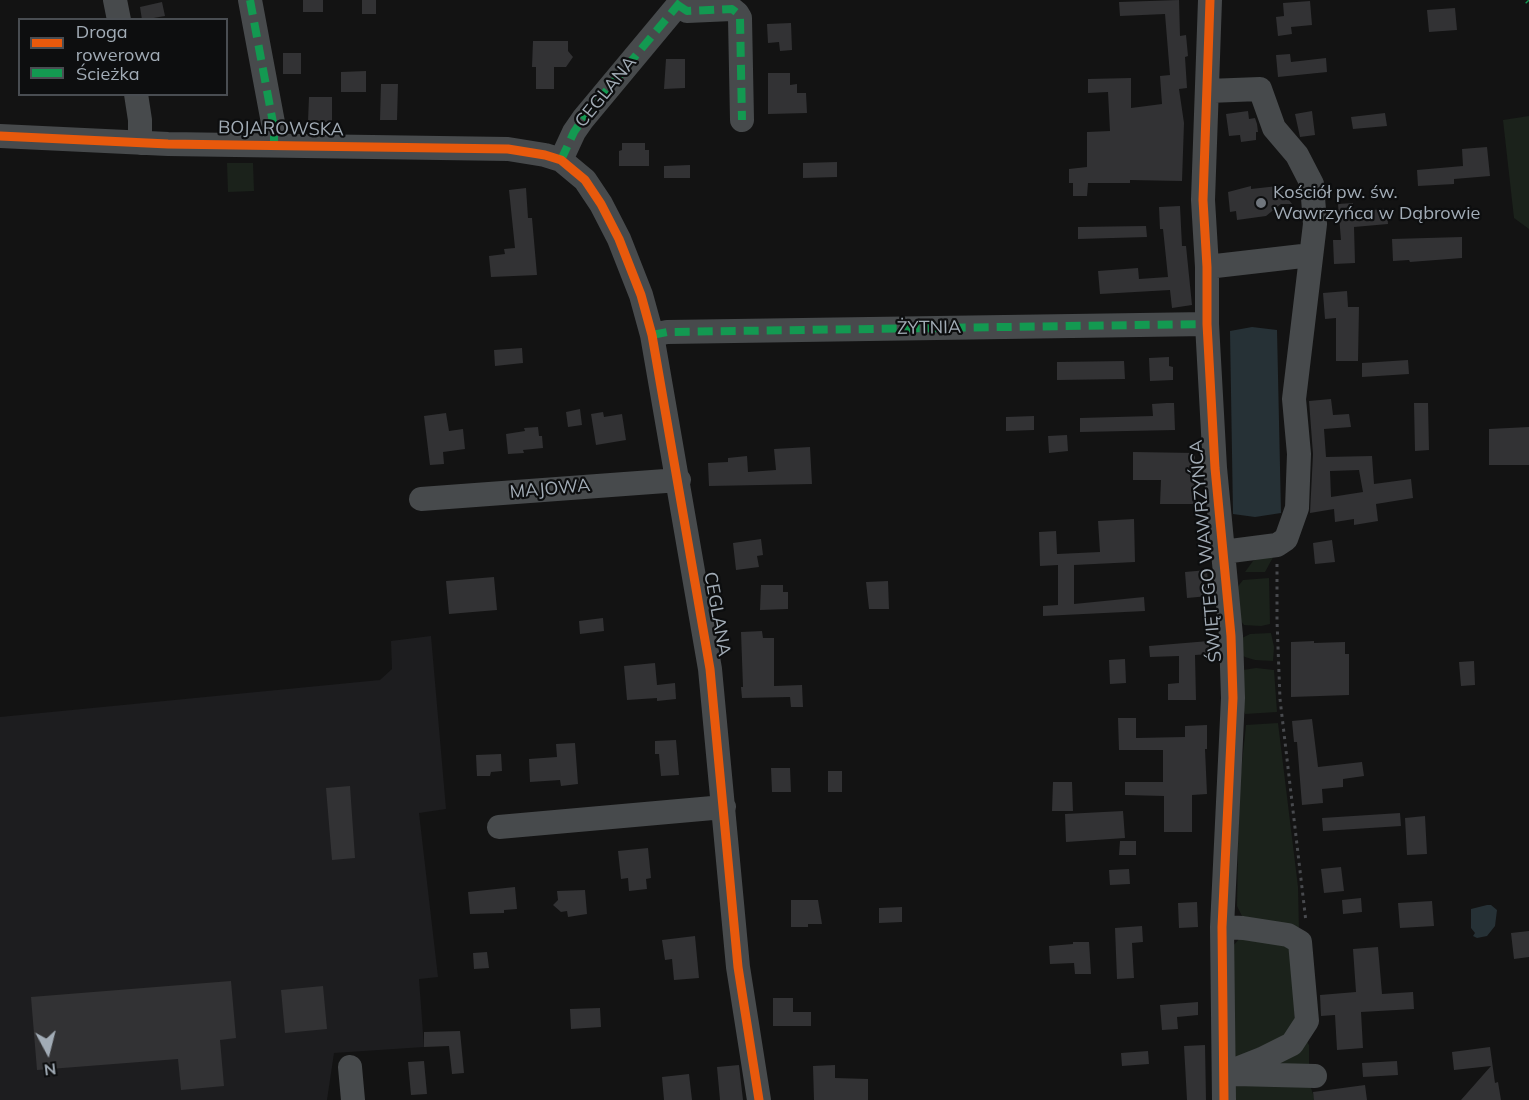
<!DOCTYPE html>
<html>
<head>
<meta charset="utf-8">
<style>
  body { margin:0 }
  #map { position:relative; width:1529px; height:1100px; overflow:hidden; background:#131313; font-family:Mulish,sans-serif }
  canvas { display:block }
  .legend { position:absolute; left:18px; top:18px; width:210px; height:78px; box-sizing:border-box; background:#0d0e0f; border:2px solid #494d52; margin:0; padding:8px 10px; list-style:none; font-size:18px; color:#a2acb6 }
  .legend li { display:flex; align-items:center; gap:12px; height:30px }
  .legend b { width:30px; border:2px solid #494d52 }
  .north { position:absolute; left:18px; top:1022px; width:60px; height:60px; -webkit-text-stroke:4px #0d0e0f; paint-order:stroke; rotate:173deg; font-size:16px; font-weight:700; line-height:24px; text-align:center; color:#a2acb6 }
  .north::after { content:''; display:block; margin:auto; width:21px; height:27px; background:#a2acb6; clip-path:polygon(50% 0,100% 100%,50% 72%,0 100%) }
</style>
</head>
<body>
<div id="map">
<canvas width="1529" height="1100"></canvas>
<ul class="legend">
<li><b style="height:8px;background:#e8590c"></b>Droga rowerowa</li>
<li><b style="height:8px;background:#139951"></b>Ścieżka</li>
</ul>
<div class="north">N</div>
</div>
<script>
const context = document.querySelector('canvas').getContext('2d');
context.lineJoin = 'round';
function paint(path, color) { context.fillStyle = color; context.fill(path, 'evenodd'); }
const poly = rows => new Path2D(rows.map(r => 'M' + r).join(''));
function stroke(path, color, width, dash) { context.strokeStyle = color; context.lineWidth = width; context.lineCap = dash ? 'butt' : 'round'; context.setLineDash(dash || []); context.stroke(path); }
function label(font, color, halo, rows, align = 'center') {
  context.font = font + ' Mulish,sans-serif'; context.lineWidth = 4.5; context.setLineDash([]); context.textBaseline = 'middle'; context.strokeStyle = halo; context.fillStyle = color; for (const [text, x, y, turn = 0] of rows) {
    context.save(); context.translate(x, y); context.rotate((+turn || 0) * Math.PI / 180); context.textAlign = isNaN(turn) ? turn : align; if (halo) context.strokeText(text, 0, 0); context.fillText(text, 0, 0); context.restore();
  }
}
paint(poly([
  [431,636,446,809,419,813,438,977,419,979,424,1047,334,1053,327,1100,0,1100,0,717,380,680,392,669,391,641]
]), '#1d1d1f');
paint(poly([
  [1529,116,1529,229,1514,218,1503,120],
  [227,163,253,163,254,191,228,192],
  [1277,550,1265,572,1245,572,1253,561,1267,553],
  [1269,578,1270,624,1261,626,1244,625,1238,618,1236,589,1243,580],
  [1271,633,1274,647,1273,661,1255,660,1245,657,1239,652,1240,639,1250,634],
  [1256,668,1274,670,1277,712,1245,714,1242,704,1243,670],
  [1278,723,1298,887,1299,931,1242,916,1237,906,1239,791,1246,725],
  [1239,939,1293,946,1295,1025,1274,1046,1235,1058,1233,946],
  [1306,1040,1309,1045,1309,1071,1254,1068],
  [1233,1083,1310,1085,1315,1100,1234,1100]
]), '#1b221b');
paint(poly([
  [1252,327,1277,330,1281,513,1255,517,1233,514,1230,331],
  [1487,905,1491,905,1497,910,1495,926,1487,936,1477,938,1473,936,1475,933,1471,928,1471,909]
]), '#263136');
paint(poly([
  [303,0,323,0,323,12,303,12],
  [362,0,376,0,376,14,362,14],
  [1179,0,1180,36,1186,35,1188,56,1185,57,1187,88,1179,89,1184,123,1182,181,1130,180,1130,183,1088,183,1087,196,1073,196,1073,183,1069,183,1069,169,1087,167,1087,132,1110,131,1108,92,1088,93,1088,79,1131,78,1131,108,1162,104,1160,76,1170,75,1165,14,1120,16,1119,2],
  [1310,1,1312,25,1291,27,1292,34,1278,36,1276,17,1284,16,1283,3],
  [162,2,165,16,142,20,140,7],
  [1455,8,1457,30,1429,32,1427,10],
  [791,23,792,50,780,51,779,42,768,43,767,24],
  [533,41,568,41,568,51,573,57,566,67,554,67,554,89,536,89,536,67,532,67],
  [283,53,301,53,301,74,283,74],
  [1290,54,1291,62,1326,58,1327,72,1278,77,1276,55],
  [666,59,685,59,685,88,664,89],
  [366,71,366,92,341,92,341,72],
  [768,73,790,73,790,85,797,84,797,93,806,93,807,113,768,114],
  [381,84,398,84,397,120,380,120],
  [309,97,332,97,332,122,308,122],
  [1248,111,1249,119,1255,118,1257,124,1258,132,1256,132,1256,140,1241,142,1240,135,1229,136,1226,114],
  [1312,111,1315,135,1300,137,1295,114],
  [1385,113,1387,126,1353,129,1351,117],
  [622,143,645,143,645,150,649,150,649,166,619,166,619,151,622,150],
  [1487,147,1490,176,1454,179,1454,184,1418,186,1417,170,1463,166,1462,149],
  [837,162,837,177,803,178,803,163],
  [690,165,690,178,664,178,664,166],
  [1251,186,1251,189,1278,186,1292,204,1281,204,1266,216,1237,220,1236,211,1230,212,1228,192],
  [526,188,528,218,532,218,537,275,491,277,489,256,505,254,504,249,515,248,509,190],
  [1353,203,1353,209,1356,211,1387,209,1388,224,1354,227,1355,263,1334,264,1333,240,1341,240,1338,204],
  [1180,206,1182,246,1186,246,1192,305,1172,308,1170,290,1100,294,1098,271,1138,268,1139,279,1168,277,1163,229,1160,229,1159,207],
  [1146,226,1147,237,1078,239,1078,227],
  [1462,237,1462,258,1410,262,1409,260,1393,261,1392,239],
  [1347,291,1348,307,1359,307,1358,361,1336,361,1336,318,1325,319,1323,293],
  [522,348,523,363,495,366,494,350],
  [1169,357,1169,366,1173,367,1173,380,1150,381,1149,358],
  [1408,360,1409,374,1362,377,1362,363],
  [1124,361,1125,379,1057,380,1057,362],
  [1331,399,1333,415,1349,414,1351,427,1324,429,1326,457,1372,456,1374,484,1411,479,1413,498,1376,504,1378,521,1354,525,1354,519,1335,522,1334,509,1310,513,1313,454,1309,401],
  [1359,470,1363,492,1331,497,1330,471],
  [1167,403,1174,403,1175,430,1080,432,1080,418,1153,416,1152,404],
  [1414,403,1428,403,1429,450,1415,451],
  [580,409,582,425,568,427,566,412],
  [603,412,604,417,622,414,626,440,596,445,591,414],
  [446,413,449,431,463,429,465,449,443,452,444,464,430,465,424,416],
  [1034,416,1034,430,1006,431,1006,417],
  [538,427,539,436,542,436,543,448,523,450,524,453,508,454,506,434,525,431,524,428],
  [1529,427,1529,465,1489,465,1489,429],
  [1067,435,1068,451,1049,453,1048,436],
  [810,447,812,484,709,486,708,463,728,462,728,458,747,456,748,472,776,470,774,449],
  [1133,452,1195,453,1194,504,1160,504,1161,480,1133,480],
  [1134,519,1135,562,1074,565,1074,604,1144,597,1145,611,1043,616,1043,606,1058,605,1058,565,1040,566,1039,532,1056,531,1057,554,1100,552,1098,521],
  [761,539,763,555,757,556,759,567,736,570,733,543],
  [1332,540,1335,562,1315,564,1313,543],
  [1207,570,1209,596,1187,598,1185,572],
  [494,577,497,610,449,614,446,581],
  [888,581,889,609,869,609,866,582],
  [761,585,783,585,783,592,788,592,788,609,760,610],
  [603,618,604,631,580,634,579,621],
  [762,631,763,638,774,638,774,686,802,685,803,707,791,707,790,697,742,698,741,687,743,687,741,632],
  [1209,641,1209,654,1195,655,1196,700,1168,700,1168,684,1179,683,1179,656,1150,657,1149,646],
  [1314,641,1314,643,1345,642,1345,654,1349,654,1349,695,1291,697,1291,642],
  [1125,659,1126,683,1110,684,1109,660],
  [1474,661,1475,685,1461,686,1459,662],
  [655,663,657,685,675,683,676,699,657,701,657,698,627,700,624,666],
  [1118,718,1136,718,1136,738,1185,737,1185,726,1207,725,1207,749,1205,749,1207,794,1192,795,1192,832,1164,832,1164,796,1125,795,1125,782,1163,782,1163,750,1119,750],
  [1312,719,1318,767,1362,762,1364,776,1343,779,1343,787,1322,789,1323,803,1302,805,1297,742,1294,742,1292,721],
  [676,740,679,775,661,776,659,754,655,754,655,741],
  [575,743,578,784,561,786,560,780,530,782,529,759,557,757,556,744],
  [501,754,502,771,491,772,490,776,477,776,476,755],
  [771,768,790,768,791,792,772,792],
  [828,771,842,771,842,792,828,792],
  [1053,782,1072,782,1073,811,1052,811],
  [350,786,355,858,332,860,326,788],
  [1123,811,1125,838,1066,842,1065,814],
  [1400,813,1401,826,1323,831,1322,818],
  [1425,816,1427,854,1407,855,1405,818],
  [1120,841,1136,841,1136,855,1119,855],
  [648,848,651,878,646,879,647,889,629,891,628,878,621,879,618,851],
  [1341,867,1344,891,1324,893,1321,869],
  [1129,869,1130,884,1110,885,1109,870],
  [515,887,517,909,504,910,504,913,470,914,468,892],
  [585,890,587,914,568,917,567,911,561,912,553,905,558,900,557,891],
  [1361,898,1362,912,1343,914,1342,900],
  [791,900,818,900,822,924,808,924,808,927,791,927],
  [1432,901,1434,926,1400,928,1398,903],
  [1197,902,1198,927,1179,928,1178,903],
  [902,907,902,922,879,923,879,908],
  [1142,926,1143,942,1132,943,1134,978,1117,979,1115,928],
  [1529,931,1529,957,1514,959,1511,933],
  [695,936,699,978,674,980,672,959,665,960,662,940],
  [1073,942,1089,942,1091,974,1075,974,1074,963,1050,964,1049,946,1073,944],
  [1378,947,1382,994,1413,992,1414,1009,1361,1012,1363,1048,1337,1050,1335,1015,1321,1016,1320,995,1356,992,1353,949],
  [487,952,489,968,474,969,473,953],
  [231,981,236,1038,220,1040,224,1086,181,1090,178,1059,37,1070,31,997],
  [323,986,327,1029,285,1033,281,990],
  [773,998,793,998,793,1012,811,1012,811,1026,773,1026],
  [1198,1002,1198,1015,1177,1017,1178,1029,1162,1030,1160,1005],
  [600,1008,601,1027,571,1029,570,1009],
  [460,1031,464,1073,452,1074,449,1046,424,1047,424,1032],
  [1205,1045,1206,1100,1187,1100,1184,1046],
  [1490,1047,1495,1083,1498,1082,1501,1100,1461,1100,1491,1066,1454,1070,1452,1052],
  [1148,1051,1149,1064,1122,1066,1121,1053],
  [424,1061,427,1094,411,1095,408,1062],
  [1397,1061,1398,1075,1363,1077,1362,1063],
  [739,1065,743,1100,720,1100,717,1067],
  [835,1065,835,1078,868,1079,868,1100,814,1100,813,1066],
  [689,1074,692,1100,664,1100,662,1077],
  [1365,1085,1367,1100,1314,1100,1313,1092]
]), '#323234');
stroke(poly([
  [1277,564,1277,621,1280,699,1306,922]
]), '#484a4e', 3, [3, 4.5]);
stroke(poly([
  [115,0,119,20],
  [250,0,274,128,274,145],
  [1210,0,1203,200,1207,267,1207,324,1215,468,1231,636,1233,698,1222,927,1224,1100],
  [678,5,687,11,732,9,737,13,740,18,742,120],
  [1208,91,1260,89,1274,128,1297,155,1312,184,1315,224,1294,399,1299,454,1297,508,1286,539,1277,545,1223,552],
  [136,94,140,120,140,143],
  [0,136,168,144,508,149,545,155,561,160,585,180,601,204,619,239,641,295,652,335,710,669,738,967,759,1100],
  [561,160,574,132,583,119,682,0],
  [1207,267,1311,255],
  [652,335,667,332,1207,324],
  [421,499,679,480],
  [499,827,724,807],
  [1222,927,1243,928,1288,935,1300,942,1307,1021,1292,1044,1262,1059,1224,1074],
  [350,1067,353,1100],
  [1235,1074,1315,1076]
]), '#474a4c', 24);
stroke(poly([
  [250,0,274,128,274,145],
  [1528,0,1529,1],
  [678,5,687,11,732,9,737,13,740,18,742,120],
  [561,160,574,132,583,119,682,0],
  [652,335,667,332,1207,324]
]), '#139951', 8, [15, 8]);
stroke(poly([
  [1210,0,1203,200,1207,267,1207,324,1215,468,1231,636,1233,698,1222,927,1224,1100],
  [0,136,168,144,508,149,545,155,561,160,585,180,601,204,619,239,641,295,652,335,710,669,738,967,759,1100]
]), '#e8590c', 9);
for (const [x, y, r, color] of [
  [1261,203,6,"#70767d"]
]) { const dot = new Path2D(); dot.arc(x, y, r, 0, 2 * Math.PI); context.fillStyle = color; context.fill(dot); stroke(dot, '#0d0e0f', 2); }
label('18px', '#a2acb6', '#0d0e0f', [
  ["CEGLANA",606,92,-51],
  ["BOJAROWSKA",281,129,1],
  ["ŻYTNIA",929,328,-1],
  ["MAJOWA",550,489,-5],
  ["ŚWIĘTEGO WAWRZYŃCA",1206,551,-95],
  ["CEGLANA",717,614,80]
]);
label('18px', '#a2acb6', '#0d0e0f', [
  ["Kościół pw. św.",1273,193],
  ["Wawrzyńca w Dąbrowie",1273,214]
], 'left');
</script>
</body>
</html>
